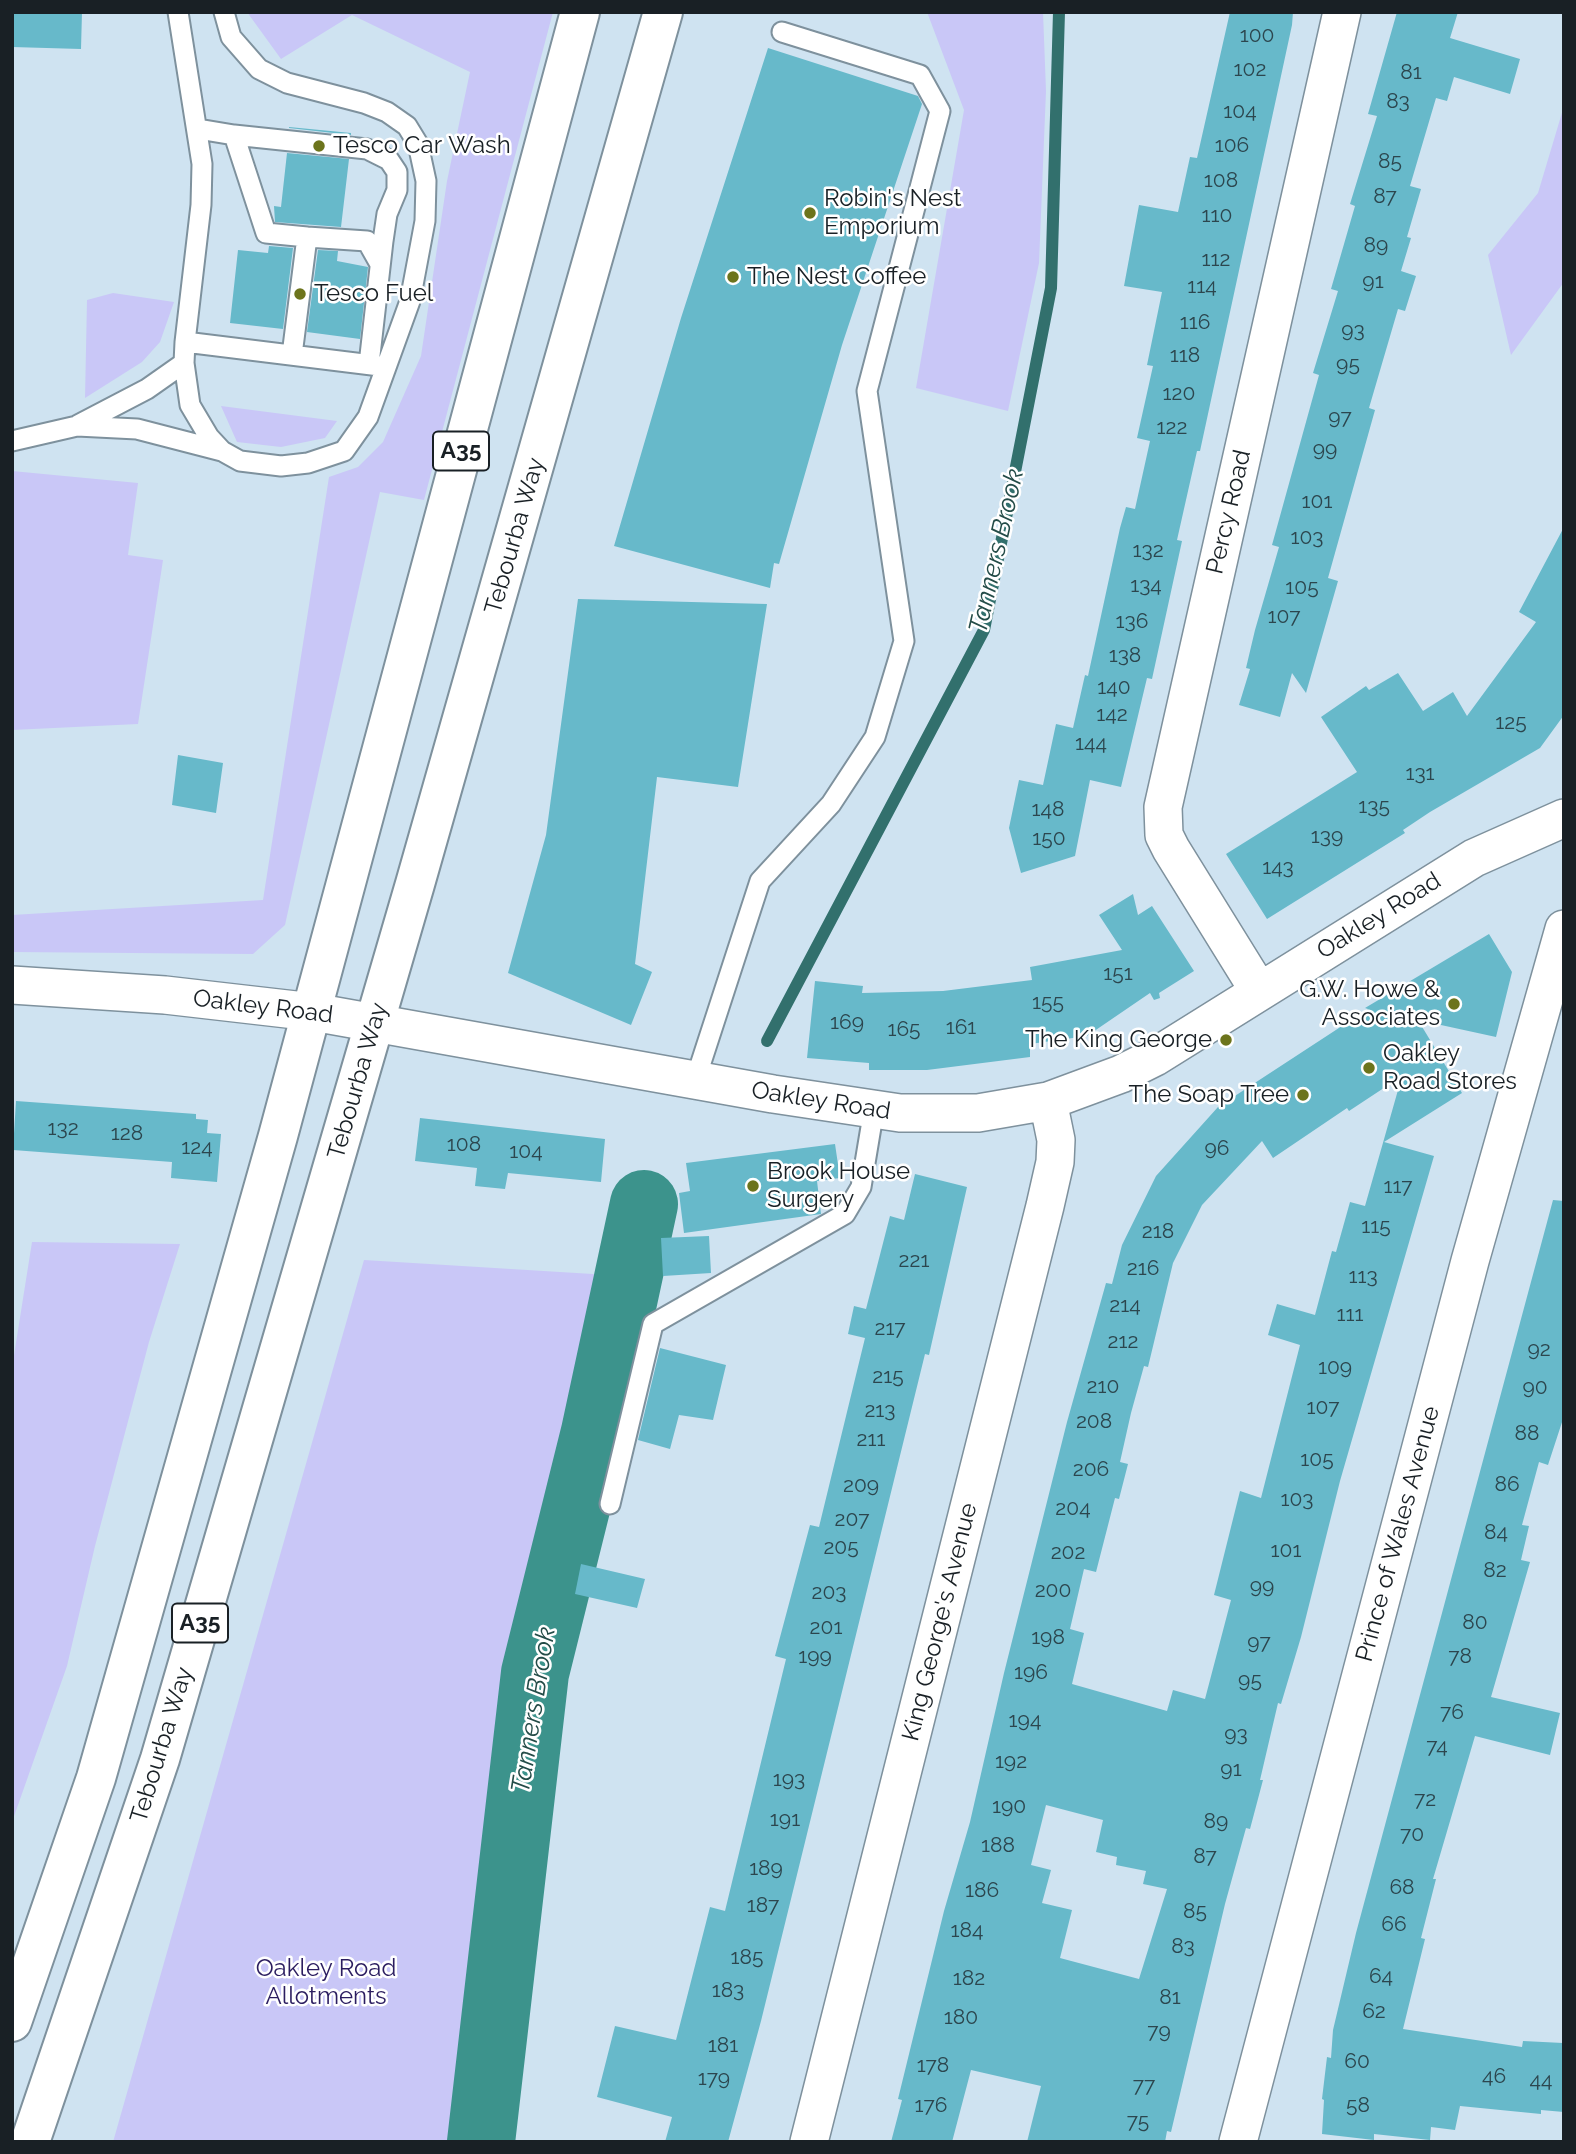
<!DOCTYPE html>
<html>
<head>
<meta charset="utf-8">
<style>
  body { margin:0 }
  #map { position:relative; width:1576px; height:2154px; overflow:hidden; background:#cfe3f1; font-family:Raleway,sans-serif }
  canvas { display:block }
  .frame { position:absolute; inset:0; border:14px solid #192025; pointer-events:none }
</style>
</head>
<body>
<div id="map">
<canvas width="1576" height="2154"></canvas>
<div class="frame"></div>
</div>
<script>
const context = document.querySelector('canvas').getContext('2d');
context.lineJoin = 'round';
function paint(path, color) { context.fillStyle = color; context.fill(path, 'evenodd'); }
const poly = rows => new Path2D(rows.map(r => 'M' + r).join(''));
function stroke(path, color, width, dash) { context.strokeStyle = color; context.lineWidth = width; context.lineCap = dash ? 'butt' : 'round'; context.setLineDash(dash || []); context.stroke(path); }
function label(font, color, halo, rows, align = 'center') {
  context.font = font + ' Raleway,sans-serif'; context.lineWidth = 5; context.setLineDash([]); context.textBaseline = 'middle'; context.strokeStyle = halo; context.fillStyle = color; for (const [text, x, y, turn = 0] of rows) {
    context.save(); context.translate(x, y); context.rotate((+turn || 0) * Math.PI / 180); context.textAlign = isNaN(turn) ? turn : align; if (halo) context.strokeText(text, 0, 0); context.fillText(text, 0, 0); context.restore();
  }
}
paint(poly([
  [247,12,553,12,424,500,380,492,285,925,253,954,12,952,12,915,263,900,329,477,358,467,383,442,421,356,447,181,470,72,352,15,281,59],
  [927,12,1043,12,1046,91,1039,263,1008,411,916,388,964,110],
  [1564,106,1564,282,1511,355,1488,255,1538,193],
  [113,293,174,302,160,342,142,362,85,398,87,300],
  [221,406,337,421,325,438,281,447,237,442],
  [12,471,138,483,128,555,163,560,138,724,12,730],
  [32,1242,180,1244,149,1342,95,1546,67,1666,12,1822,12,1368],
  [364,1260,609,1275,570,1469,522,1672,469,2142,113,2142]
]), '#c9c7f7');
stroke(poly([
  [767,1041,984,630,1051,288,1059,12]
]), '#32706d', 12);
stroke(poly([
  [481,2142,535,1673,595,1432,644,1204]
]), '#3c938c', 68);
paint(poly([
  [12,12,82,12,81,49,12,47],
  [1230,12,1293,12,1292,25,1200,451,1197,451,1177,540,1182,541,1152,679,1147,678,1121,787,1090,780,1075,856,1021,873,1009,828,1019,780,1043,785,1056,724,1073,728,1085,675,1088,676,1120,528,1126,507,1135,509,1150,441,1137,438,1153,366,1147,365,1162,292,1124,286,1139,205,1178,212,1190,157,1197,158],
  [1397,12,1458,12,1450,38,1520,59,1510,94,1454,77,1447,101,1436,98,1410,186,1421,189,1407,237,1411,238,1401,271,1416,276,1405,311,1398,309,1369,408,1375,410,1328,578,1338,581,1306,693,1292,673,1280,717,1239,705,1250,669,1246,668,1255,630,1279,547,1272,545,1319,375,1313,373,1338,291,1331,289,1355,206,1350,204,1377,116,1368,114],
  [768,48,918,96,922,104,842,345,779,564,774,563,770,588,614,546,681,318],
  [289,127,351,133,351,135,289,128],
  [287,153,349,159,341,227,275,222,274,206,281,207],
  [269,246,293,248,283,329,230,323,238,250,268,253],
  [318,250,338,251,337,261,368,267,360,339,307,332],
  [1564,527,1564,715,1540,748,1430,812,1403,830,1405,833,1267,919,1226,854,1357,772,1321,717,1366,686,1369,690,1398,673,1423,711,1453,692,1467,716,1536,622,1519,612],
  [578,599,767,604,738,787,657,777,635,964,652,972,631,1025,508,973,546,835],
  [178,755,223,763,216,813,172,805],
  [1133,894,1138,915,1152,906,1194,971,1159,993,1160,998,1154,1000,1150,993,1087,1036,1030,1044,1030,1057,927,1070,869,1070,869,1063,807,1058,815,981,863,986,862,993,943,991,1032,980,1030,967,1122,950,1099,915],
  [1489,934,1512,972,1496,1037,1418,1020,1462,1093,1384,1142,1434,1156,1340,1481,1301,1637,1281,1704,1278,1703,1260,1780,1263,1780,1250,1829,1246,1828,1225,1904,1171,2132,1167,2131,1165,2142,1027,2142,1041,2086,971,2070,952,2142,891,2142,902,2100,898,2099,944,1911,970,1822,1004,1673,1067,1422,1106,1283,1112,1284,1122,1245,1156,1176,1218,1107,1368,1009,1365,1008],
  [1402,1076,1365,1206,1350,1202,1336,1252,1332,1251,1315,1315,1277,1304,1268,1335,1300,1345,1261,1498,1240,1491,1214,1595,1231,1600,1205,1699,1173,1690,1167,1711,1072,1684,1084,1633,1070,1629,1084,1569,1096,1572,1115,1498,1119,1499,1128,1464,1120,1462,1131,1413,1144,1366,1148,1367,1173,1263,1202,1205,1262,1141,1273,1158,1347,1108,1349,1111],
  [1046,1805,1103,1820,1096,1852,1117,1857,1116,1865,1146,1871,1143,1884,1167,1889,1139,1979,1060,1958,1072,1910,1042,1903,1051,1870,1031,1865],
  [16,1101,196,1114,196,1119,208,1120,207,1133,221,1134,217,1182,171,1178,172,1162,13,1150],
  [420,1118,605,1139,601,1182,508,1173,505,1189,475,1186,477,1168,415,1161],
  [835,1144,840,1178,817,1181,821,1214,684,1233,679,1193,690,1191,686,1163],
  [915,1174,967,1187,929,1355,925,1354,761,2021,728,2142,665,2142,672,2117,597,2097,615,2026,676,2040,710,1907,725,1911,786,1659,775,1656,810,1525,819,1527,865,1338,848,1334,854,1306,866,1309,890,1216,904,1220],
  [1553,1200,1564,1201,1564,1416,1548,1465,1539,1462,1522,1525,1529,1526,1521,1560,1530,1562,1491,1697,1560,1713,1550,1755,1475,1736,1433,1879,1436,1879,1421,1938,1425,1939,1403,2029,1522,2047,1523,2041,1563,2043,1564,2112,1541,2110,1541,2114,1460,2106,1455,2130,1431,2127,1430,2140,1374,2134,1374,2140,1322,2134,1324,2100,1322,2099,1327,2057,1331,2058,1333,2030,1356,1933],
  [709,1236,711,1273,663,1276,661,1238],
  [660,1348,726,1365,713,1420,679,1415,670,1449,638,1440],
  [581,1564,645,1579,637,1608,575,1594]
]), '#67b9ca');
const service = poly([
  [178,12,202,164,201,205,185,342,184,363,190,405,209,437,222,451,240,461,281,466,308,463,344,451,368,417,410,301,425,221,426,181,418,144,407,126,387,112,364,103,287,83,259,69,231,37,224,12],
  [198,129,234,135,266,233,307,237,292,355],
  [234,135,367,149,389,160,397,172,397,190,387,214,383,241,369,364],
  [307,237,367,241,380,264],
  [185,342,380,366],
  [78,425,147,389,184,363],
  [12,441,77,426,137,429,222,451],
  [695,1081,760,881,831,804,875,737,904,641,867,391,940,111,920,75,782,32],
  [610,1504,653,1324,845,1214,861,1187,874,1109]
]);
const minor = poly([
  [12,985,165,995,313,1012,773,1094,900,1113,978,1113,1048,1101,1121,1074,1155,1057,1474,858,1564,818],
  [1259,991,1171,849,1164,835,1163,807,1342,12],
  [809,2142,1045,1206,1055,1162,1056,1140,1048,1101],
  [1238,2142,1470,1261,1564,929]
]);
const primary = poly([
  [12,2022,96,1778,278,1136,580,12],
  [30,2142,160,1759,415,884,663,12]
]);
stroke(service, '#7e919d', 23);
stroke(minor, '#7e919d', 40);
stroke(primary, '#7e919d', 42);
stroke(service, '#fff', 19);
stroke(minor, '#fff', 37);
stroke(primary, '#fff', 38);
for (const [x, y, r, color] of [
  [319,146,7,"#6c741c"],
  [810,213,7,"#6c741c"],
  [733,277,7,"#6c741c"],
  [300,294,7,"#6c741c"],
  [1454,1004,7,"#6c741c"],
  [1226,1040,7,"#6c741c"],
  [1369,1068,7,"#6c741c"],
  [1303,1095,7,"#6c741c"],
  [753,1186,7,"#6c741c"]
]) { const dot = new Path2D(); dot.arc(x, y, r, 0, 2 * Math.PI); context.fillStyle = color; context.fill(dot); stroke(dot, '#fff', 2.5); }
label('21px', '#2c464e', null, [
  ["100",1257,36],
  ["102",1250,70],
  ["81",1411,73],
  ["83",1398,102],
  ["104",1240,112],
  ["106",1232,146],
  ["85",1390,162],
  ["108",1221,181],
  ["87",1385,197],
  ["110",1217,216],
  ["89",1376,246],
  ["112",1216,260],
  ["91",1373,282],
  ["114",1202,287],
  ["116",1195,323],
  ["93",1353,331],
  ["118",1185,356],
  ["95",1348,365],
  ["120",1179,394],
  ["97",1340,418],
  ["122",1172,428],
  ["99",1325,450],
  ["101",1317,502],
  ["103",1307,538],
  ["132",1148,551],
  ["134",1146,586],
  ["105",1302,588],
  ["107",1284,617],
  ["136",1132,622],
  ["138",1125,656],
  ["140",1114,688],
  ["142",1112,715],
  ["125",1511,723],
  ["144",1091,744],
  ["131",1420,774],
  ["135",1374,807],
  ["148",1048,810],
  ["139",1327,837],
  ["150",1049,839],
  ["143",1278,868],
  ["151",1118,974],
  ["155",1048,1003],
  ["169",847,1023],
  ["161",961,1028],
  ["165",904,1030],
  ["132",63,1129],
  ["128",127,1134],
  ["108",464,1145],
  ["124",197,1148],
  ["96",1217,1149],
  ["104",526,1152],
  ["117",1398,1187],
  ["115",1376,1227],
  ["218",1158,1232],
  ["221",914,1261],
  ["216",1143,1269],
  ["113",1363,1277],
  ["214",1125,1306],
  ["111",1350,1315],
  ["217",890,1329],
  ["212",1123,1342],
  ["92",1539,1350],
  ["109",1335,1368],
  ["215",888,1377],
  ["210",1103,1387],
  ["90",1535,1388],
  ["107",1323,1408],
  ["213",880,1411],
  ["208",1094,1422],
  ["88",1527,1434],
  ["211",871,1440],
  ["105",1317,1460],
  ["206",1091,1470],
  ["86",1507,1485],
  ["209",861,1486],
  ["103",1297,1500],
  ["204",1073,1509],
  ["207",852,1520],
  ["84",1496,1533],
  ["205",841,1548],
  ["101",1286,1551],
  ["202",1068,1553],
  ["82",1495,1571],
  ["99",1262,1587],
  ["200",1053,1591],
  ["203",829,1593],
  ["80",1475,1623],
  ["201",826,1628],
  ["198",1048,1638],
  ["97",1259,1643],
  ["199",815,1657],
  ["78",1460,1657],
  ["196",1031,1673],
  ["95",1250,1681],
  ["76",1452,1713],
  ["194",1025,1721],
  ["93",1236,1735],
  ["74",1437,1747],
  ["192",1011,1762],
  ["91",1231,1770],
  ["193",789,1780],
  ["72",1425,1800],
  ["190",1009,1807],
  ["191",785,1820],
  ["89",1216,1822],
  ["70",1412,1835],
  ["188",998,1846],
  ["87",1205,1857],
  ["189",766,1869],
  ["68",1402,1888],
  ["186",982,1891],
  ["187",763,1906],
  ["85",1195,1912],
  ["66",1394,1925],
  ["184",967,1931],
  ["83",1183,1947],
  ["185",747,1958],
  ["64",1381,1977],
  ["182",969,1979],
  ["183",728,1991],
  ["81",1170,1998],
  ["62",1374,2012],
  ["180",961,2018],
  ["79",1159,2032],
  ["181",723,2046],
  ["60",1357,2062],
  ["178",933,2066],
  ["46",1494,2077],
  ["179",714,2079],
  ["44",1541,2081],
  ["77",1144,2086],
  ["176",931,2106],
  ["58",1358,2106],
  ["75",1138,2122]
]);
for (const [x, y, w] of [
  [461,451,56],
  [200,1623,56]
]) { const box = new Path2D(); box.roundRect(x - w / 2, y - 19.5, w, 39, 5); context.fillStyle = '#fff'; context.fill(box); stroke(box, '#192025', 2); }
label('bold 23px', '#192025', null, [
  ["A35",461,451],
  ["A35",200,1623]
]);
label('24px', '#192025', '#fff', [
  ["Tesco Car Wash",333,146],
  ["Robin's Nest",824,199],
  ["Emporium",824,227],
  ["The Nest Coffee",747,277],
  ["Tesco Fuel",314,294],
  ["G.W. Howe &",1440,990,"right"],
  ["Associates",1440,1018,"right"],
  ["The King George",1212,1040,"right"],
  ["Oakley",1383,1054],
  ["Road Stores",1383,1082],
  ["The Soap Tree",1289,1095,"right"],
  ["Brook House",767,1172],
  ["Surgery",767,1200]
], 'left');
label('24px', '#192025', '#fff', [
  ["Percy Road",1229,512,-77],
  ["Tebourba Way",515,536,-74],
  ["Oakley Road",1379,916,-32],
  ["Oakley Road",263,1007,7],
  ["Tebourba Way",358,1081,-74],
  ["Oakley Road",821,1101,9],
  ["Prince of Wales Avenue",1398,1534,-75],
  ["King George's Avenue",940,1622,-76],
  ["Tebourba Way",162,1745,-73]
]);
label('24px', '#2b1d60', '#fff', [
  ["Oakley Road",326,1969],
  ["Allotments",326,1997]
]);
label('italic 26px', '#244c48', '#fff', [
  ["Tanners Brook",997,551,-77],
  ["Tanners Brook",534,1710,-81]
]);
</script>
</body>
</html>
